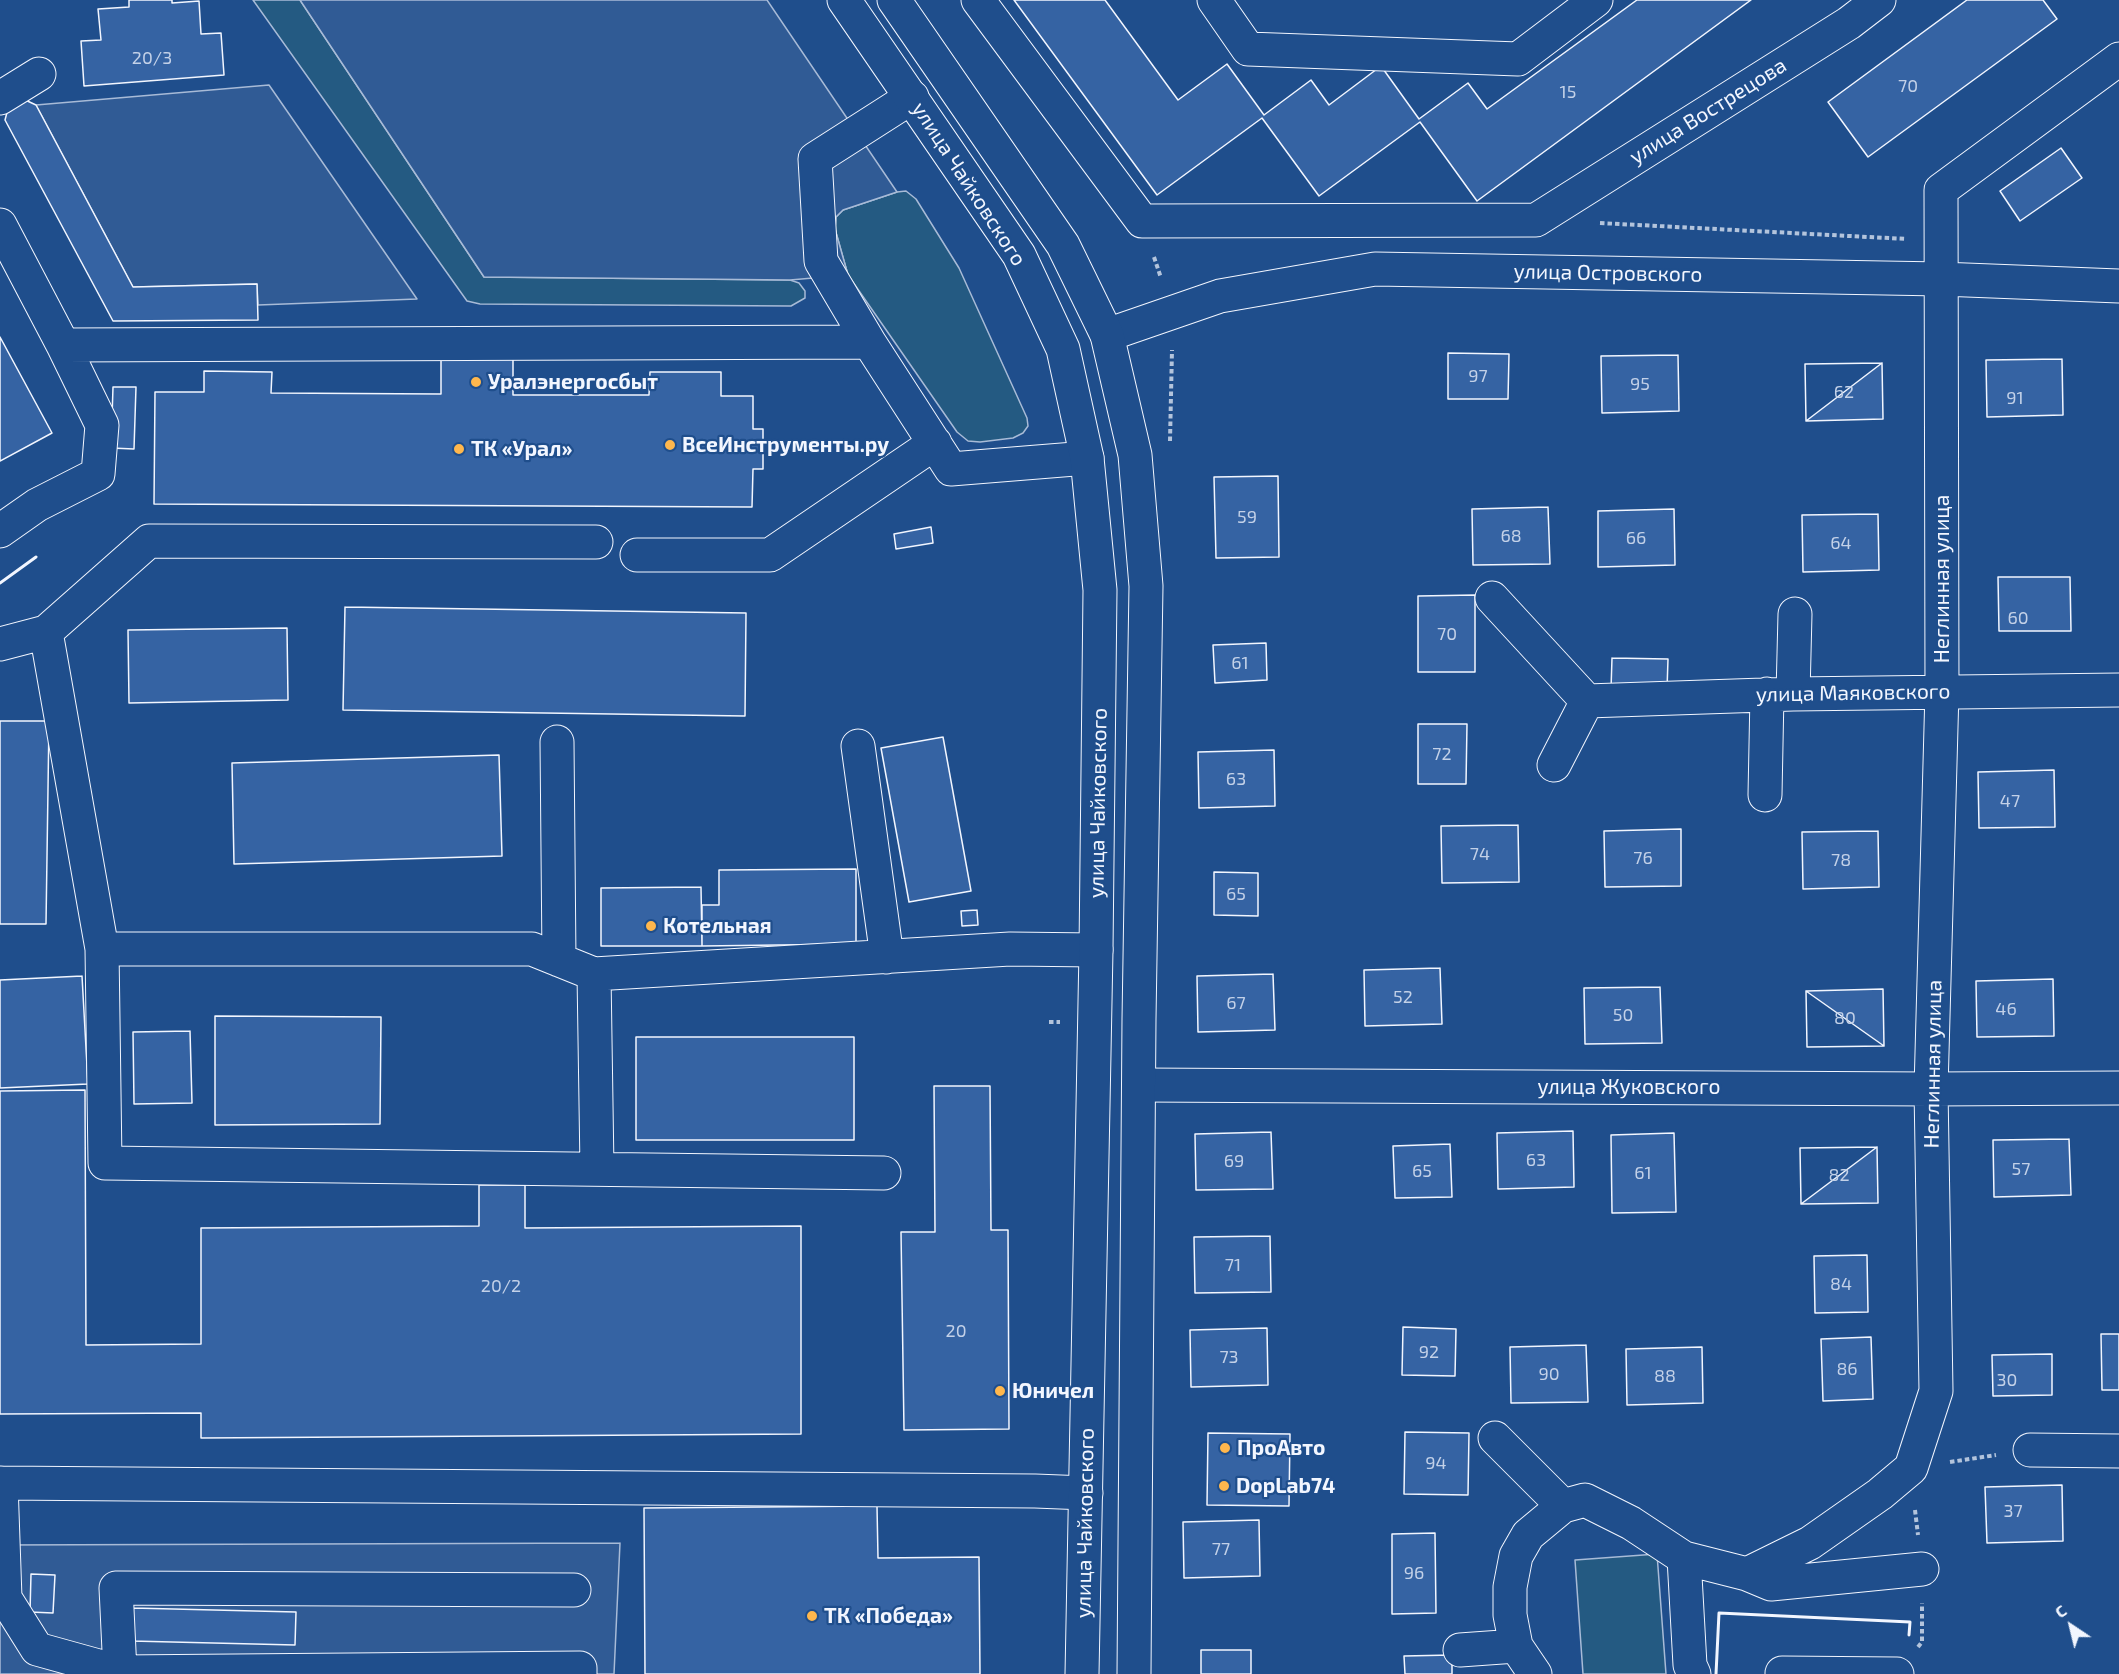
<!DOCTYPE html>
<html>
<head>
<meta charset="utf-8">
<style>
  body { margin:0 }
  #map { position:relative; width:2119px; height:1674px; overflow:hidden; background:#1f4e8c; font-family:"Exo 2",sans-serif }
  canvas { display:block }
  .north { position:absolute; left:2041px; top:1596px; width:60px; height:60px; -webkit-text-stroke:4px #1f4e8c; paint-order:stroke; rotate:325deg; font-size:16px; font-weight:700; line-height:24px; text-align:center; color:#f2f6ff }
  .north::after { content:''; display:block; margin:auto; width:21px; height:27px; background:#f2f6ff; clip-path:polygon(50% 0,100% 100%,50% 72%,0 100%) }
</style>
</head>
<body>
<div id="map">
<canvas width="2119" height="1674"></canvas>
<div class="north">С</div>
</div>
<script>
const context = document.querySelector('canvas').getContext('2d');
context.lineJoin = 'round';
function paint(path, color) { context.fillStyle = color; context.fill(path, 'evenodd'); }
const poly = rows => new Path2D(rows.map(r => 'M' + r).join(''));
function stroke(path, color, width, dash) { context.strokeStyle = color; context.lineWidth = width; context.lineCap = dash ? 'butt' : 'round'; context.setLineDash(dash || []); context.stroke(path); }
function label(font, color, halo, rows, align = 'center') {
  context.font = font + ' "Exo 2",sans-serif'; context.lineWidth = 4.5; context.setLineDash([]); context.textBaseline = 'middle'; context.strokeStyle = halo; context.fillStyle = color; for (const [text, x, y, turn = 0] of rows) {
    context.save(); context.translate(x, y); context.rotate((+turn || 0) * Math.PI / 180); context.textAlign = isNaN(turn) ? turn : align; if (halo) context.strokeText(text, 0, 0); context.fillText(text, 0, 0); context.restore();
  }
}
const green = poly([
  [253,0,300,0,484,277,790,280,799,283,805,291,805,298,791,306,480,304,467,301,253,0],
  [906,191,916,199,959,268,1027,418,1028,426,1023,433,1013,438,980,442,968,441,957,432,848,275,835,229,836,217,843,210,897,192,906,191],
  [1657,1554,1666,1674,1583,1674,1575,1560,1657,1554]
]);
paint(green, '#245a82');
stroke(green, '#a8bbd7', 1.5);
const parking = poly([
  [300,0,767,0,897,192,843,210,836,217,835,229,848,275,790,280,484,277,300,0],
  [269,85,417,299,258,305,257,284,133,287,36,105,269,85],
  [620,1543,614,1674,0,1674,0,1545,620,1543]
]);
paint(parking, '#305b95');
stroke(parking, '#a8bbd7', 1.5);
const building = poly([
  [129,0,172,0,172,3,199,1,201,34,221,33,224,75,84,86,81,41,101,40,98,9,129,7,129,0],
  [1014,0,1105,0,1178,100,1227,64,1264,115,1311,80,1329,105,1381,66,1419,119,1468,83,1487,109,1637,0,1751,0,1477,201,1420,122,1319,196,1262,118,1157,195,1014,0],
  [1967,0,2043,0,2057,19,1868,157,1828,102,1967,0],
  [21,98,36,105,133,287,257,284,258,320,113,321,5,120,9,105,21,98],
  [2061,148,2082,178,2020,221,2000,191,2061,148],
  [0,337,52,433,0,461,0,337],
  [1448,353,1509,354,1508,399,1448,399,1448,353],
  [1678,355,1679,411,1602,413,1601,356,1678,355],
  [441,358,513,359,513,395,649,395,650,372,721,372,721,396,753,396,753,429,763,429,763,469,753,469,752,507,154,504,155,392,204,392,204,371,272,372,271,393,441,394,441,358],
  [2062,359,2063,415,1987,417,1986,360,2062,359],
  [1882,363,1883,419,1806,421,1805,364,1882,363],
  [1882,363,1806,421,1805,364,1882,363],
  [113,387,136,387,134,449,111,448,113,387],
  [1278,476,1279,557,1216,558,1214,477,1278,476],
  [1548,507,1550,564,1473,565,1472,509,1548,507],
  [1674,509,1675,565,1598,567,1598,511,1674,509],
  [1878,514,1879,570,1803,572,1802,515,1878,514],
  [931,527,933,543,896,549,894,534,931,527],
  [1998,577,2070,577,2071,631,1999,631,1998,577],
  [1475,595,1475,672,1418,672,1418,596,1475,595],
  [345,607,746,613,745,716,343,710,345,607],
  [287,628,288,700,129,703,128,630,287,628],
  [1266,643,1267,680,1215,683,1213,645,1266,643],
  [1612,658,1668,659,1667,690,1611,689,1612,658],
  [0,721,49,721,46,924,0,924,0,721],
  [1418,724,1467,724,1466,784,1418,784,1418,724],
  [943,737,971,891,909,902,881,748,943,737],
  [1274,750,1275,806,1199,808,1198,752,1274,750],
  [499,755,502,856,234,864,232,763,499,755],
  [2054,770,2055,827,1979,828,1978,772,2054,770],
  [1518,825,1519,882,1442,883,1441,826,1518,825],
  [1681,829,1681,886,1605,887,1604,831,1681,829],
  [1878,831,1879,887,1803,889,1802,832,1878,831],
  [856,869,856,944,702,946,702,905,719,905,719,870,856,869],
  [1214,872,1258,873,1258,916,1214,915,1214,872],
  [701,887,702,946,601,946,601,888,701,887],
  [977,910,978,925,962,926,961,911,977,910],
  [1440,968,1442,1024,1365,1026,1364,970,1440,968],
  [1273,974,1275,1030,1198,1032,1197,976,1273,974],
  [82,976,88,1084,0,1088,0,980,82,976],
  [2053,979,2054,1036,1977,1037,1976,981,2053,979],
  [1660,987,1662,1043,1585,1044,1584,988,1660,987],
  [1883,989,1884,1046,1807,1047,1806,991,1883,989],
  [1806,991,1884,1046,1807,1047,1806,991],
  [215,1016,381,1017,380,1124,215,1125,215,1016],
  [190,1031,192,1103,134,1104,133,1032,190,1031],
  [636,1037,854,1037,854,1140,636,1140,636,1037],
  [934,1086,990,1086,991,1230,1008,1230,1009,1429,904,1430,901,1232,935,1232,934,1086],
  [85,1090,86,1345,201,1344,201,1228,479,1226,479,1185,525,1185,525,1228,801,1226,801,1434,201,1438,201,1413,0,1414,0,1091,85,1090],
  [1573,1131,1574,1187,1498,1189,1497,1133,1573,1131],
  [1271,1132,1273,1189,1196,1190,1195,1134,1271,1132],
  [1674,1133,1676,1212,1612,1213,1611,1135,1674,1133],
  [2069,1139,2071,1195,1994,1197,1993,1140,2069,1139],
  [1450,1144,1452,1197,1395,1198,1393,1146,1450,1144],
  [1877,1147,1878,1203,1801,1204,1800,1148,1877,1147],
  [1877,1147,1801,1204,1800,1148,1877,1147],
  [1270,1236,1271,1292,1195,1293,1194,1237,1270,1236],
  [1867,1255,1868,1312,1815,1313,1814,1256,1867,1255],
  [1403,1327,1456,1329,1455,1376,1402,1375,1403,1327],
  [1267,1328,1268,1385,1191,1387,1190,1330,1267,1328],
  [2101,1334,2119,1334,2119,1390,2102,1390,2101,1334],
  [1871,1337,1873,1399,1823,1401,1821,1339,1871,1337],
  [1586,1345,1588,1402,1511,1403,1510,1347,1586,1345],
  [1702,1347,1703,1403,1627,1405,1626,1349,1702,1347],
  [2052,1354,2052,1395,1993,1396,1992,1355,2052,1354],
  [1405,1432,1469,1433,1468,1495,1404,1494,1405,1432],
  [1208,1433,1290,1434,1289,1506,1207,1505,1208,1433],
  [2062,1485,2063,1541,1987,1543,1985,1487,2062,1485],
  [877,1506,878,1558,979,1557,980,1674,645,1674,644,1508,877,1506],
  [1259,1520,1260,1576,1184,1578,1183,1522,1259,1520],
  [1435,1533,1436,1613,1392,1614,1392,1534,1435,1533],
  [31,1574,55,1575,53,1613,30,1612,31,1574],
  [132,1608,296,1612,295,1645,131,1641,132,1608],
  [1201,1650,1251,1650,1251,1674,1201,1674,1201,1650],
  [1452,1655,1452,1674,1405,1674,1404,1656,1452,1655]
]);
paint(building, '#3563a3');
stroke(building, '#f2f6ff', 1.5);
const minor = poly([
  [978,0,1142,221,1536,220,1849,23,1879,0],
  [1214,0,1248,49,1518,59,1596,0],
  [0,98,39,74],
  [0,225,63,345,869,342,821,261,815,159,912,97],
  [1107,335,1220,296,1375,269,1941,279,2119,286],
  [869,342,951,469,1087,458],
  [0,531,37,505,98,474,102,425,63,345],
  [637,555,770,555,935,443],
  [1492,598,1587,701,1554,765],
  [46,632,149,541,596,542],
  [0,644,46,632,102,949,532,949,594,974,1010,949,1096,950],
  [1793,694,1795,614],
  [1587,701,1793,694,2119,690],
  [557,742,559,960],
  [858,746,887,957],
  [1765,795,1767,694],
  [102,949,105,1163,884,1173],
  [594,974,597,1169],
  [1139,1085,1931,1089,2119,1088],
  [1495,1438,1563,1506],
  [2030,1450,2119,1451],
  [0,1483,1035,1491,1086,1493],
  [1,1483,5,1598,37,1649,120,1672,116,1588,574,1590],
  [1747,1574,1771,1584,1922,1569],
  [1460,1650,1516,1646],
  [1782,1673,1897,1674],
  [120,1674,120,1672,580,1668,580,1674],
  [1535,1674,1516,1646,1510,1615,1510,1587,1516,1556,1528,1535,1563,1506,1585,1500,1631,1523,1684,1558],
  [1694,1674,1690,1665,1684,1558,1747,1574,1810,1543,1880,1494,1911,1468,1936,1391,1931,1089,1942,691,1941,190,2119,59]
]);
const major = poly([
  [844,0,1019,255,1063,349,1087,458,1100,590,1096,950,1082,1674],
  [894,0,1063,245,1107,335,1135,455,1146,586,1139,1019,1134,1674]
]);
stroke(minor, '#f2f6ff', 35);
stroke(major, '#f2f6ff', 35);
stroke(poly([
  [1600,223,1907,239],
  [1154,257,1161,278],
  [1170,441,1172,350],
  [1049,1022,1060,1022],
  [1950,1462,1996,1455],
  [1915,1510,1918,1535],
  [1918,1647,1922,1642,1922,1603]
]), '#b3c4dc', 4, [4.5, 3]);
stroke(minor, '#1f4e8c', 33);
stroke(major, '#1f4e8c', 33);
stroke(poly([
  [0,583,36,557],
  [1716,1674,1719,1613,1910,1622,1909,1635]
]), '#f2f6ff', 3);
for (const [x, y, r, color] of [
  [476,382,6,"#ffb74d"],
  [670,445,6,"#ffb74d"],
  [459,449,6,"#ffb74d"],
  [651,926,6,"#ffb74d"],
  [1000,1391,6,"#ffb74d"],
  [1225,1448,6,"#ffb74d"],
  [1224,1486,6,"#ffb74d"],
  [812,1616,6,"#ffb74d"]
]) { const dot = new Path2D(); dot.arc(x, y, r, 0, 2 * Math.PI); context.fillStyle = color; context.fill(dot); stroke(dot, '#1f4e8c', 2); }
label('18px', '#c3d1e8', null, [
  ["20/3",152,58],
  ["70",1908,86],
  ["15",1568,92],
  ["97",1478,376],
  ["95",1640,384],
  ["62",1844,392],
  ["91",2015,398],
  ["59",1247,517],
  ["68",1511,536],
  ["66",1636,538],
  ["64",1841,543],
  ["60",2018,618],
  ["70",1447,634],
  ["61",1240,663],
  ["72",1442,754],
  ["63",1236,779],
  ["47",2010,801],
  ["74",1480,854],
  ["76",1643,858],
  ["78",1841,860],
  ["65",1236,894],
  ["52",1403,997],
  ["67",1236,1003],
  ["46",2006,1009],
  ["50",1623,1015],
  ["80",1845,1018],
  ["63",1536,1160],
  ["69",1234,1161],
  ["57",2021,1169],
  ["65",1422,1171],
  ["61",1643,1173],
  ["82",1839,1175],
  ["71",1233,1265],
  ["84",1841,1284],
  ["20/2",501,1286],
  ["20",956,1331],
  ["92",1429,1352],
  ["73",1229,1357],
  ["86",1847,1369],
  ["90",1549,1374],
  ["88",1665,1376],
  ["30",2007,1380],
  ["94",1436,1463],
  ["37",2013,1511],
  ["77",1221,1549],
  ["96",1414,1573]
]);
label('21px', '#f2f6ff', '#1f4e8c', [
  ["улица Вострецова",1708,111,-32],
  ["улица Чайковского",969,184,57],
  ["улица Островского",1608,273,1],
  ["Неглинная улица",1942,579,-90],
  ["улица Маяковского",1853,693,-1],
  ["улица Чайковского",1098,803,-89],
  ["Неглинная улица",1933,1064,-89],
  ["улица Жуковского",1629,1087],
  ["улица Чайковского",1085,1523,-89]
]);
label('bold 21px', '#f2f6ff', '#1f4e8c', [
  ["Уралэнергосбыт",488,382],
  ["ВсеИнструменты.ру",682,445],
  ["ТК «Урал»",471,449],
  ["Котельная",663,926],
  ["Юничел",1012,1391],
  ["ПроАвто",1237,1448],
  ["DopLab74",1236,1486],
  ["ТК «Победа»",824,1616]
], 'left');
</script>
</body>
</html>
